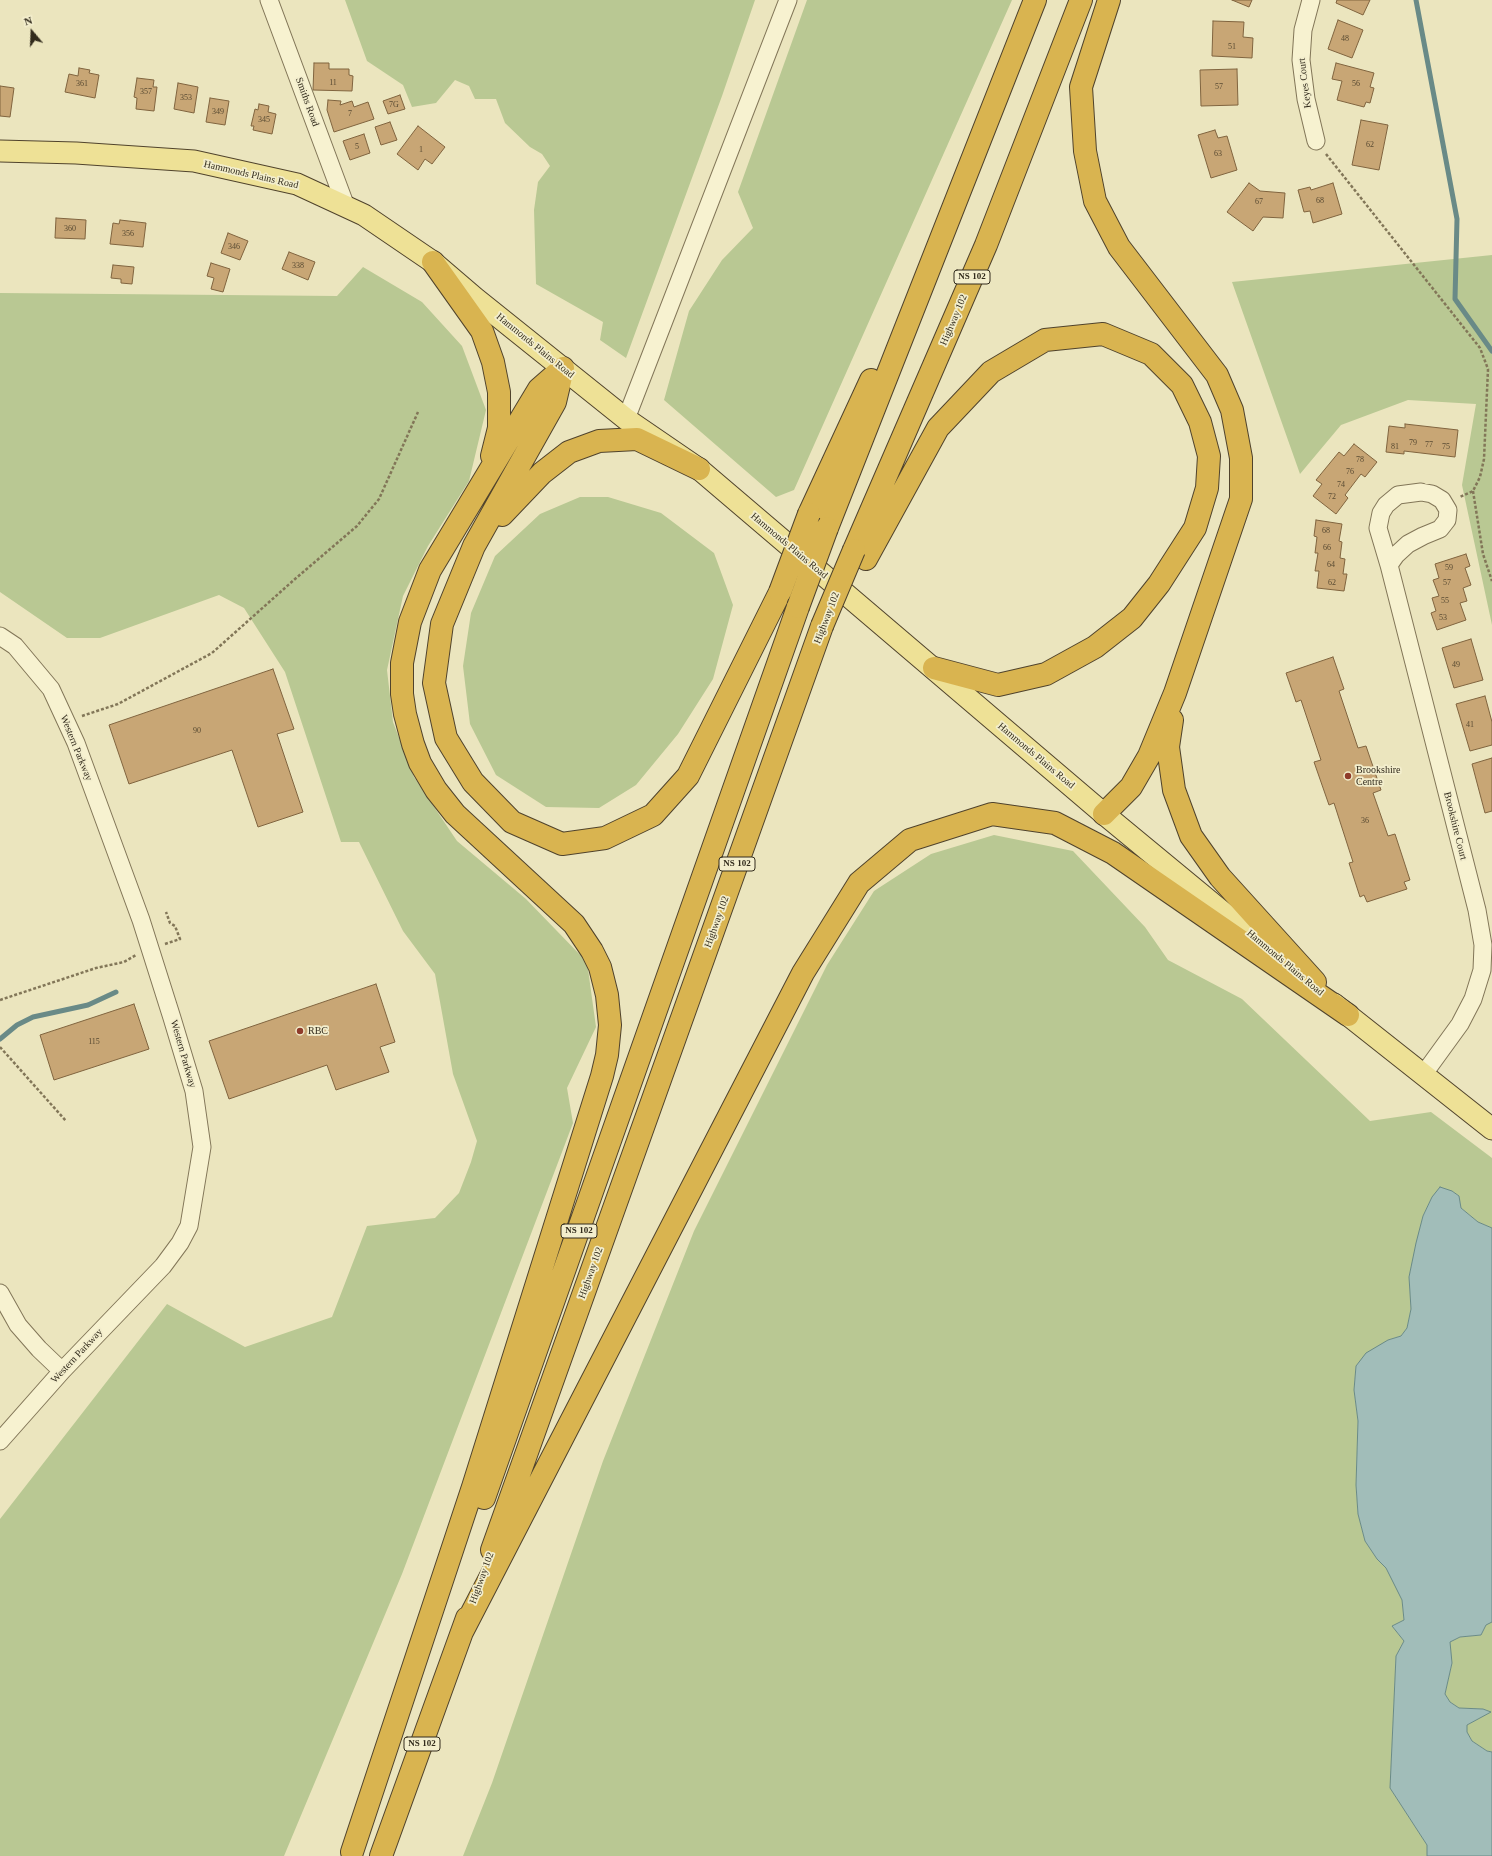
<!DOCTYPE html>
<html>
<head>
<meta charset="utf-8">
<style>
  body { margin:0 }
  #map { position:relative; width:1492px; height:1856px; overflow:hidden; background:#ebe5be; font-family:"Times New Roman",serif }
  canvas { display:block }
  .north { position:absolute; left:12px; top:12px; width:40px; height:40px; -webkit-text-stroke:3px #f3eecd; paint-order:stroke; rotate:341deg; font-size:11px; font-weight:700; line-height:16px; text-align:center; color:#322b1c }
  .north::after { content:''; display:block; margin:auto; width:14px; height:18px; background:#322b1c; clip-path:polygon(50% 0,100% 100%,50% 72%,0 100%) }
</style>
</head>
<body>
<div id="map">
<canvas width="1492" height="1856"></canvas>
<div class="north">N</div>
</div>
<script>
const context = document.querySelector('canvas').getContext('2d');
context.lineJoin = 'round';
function paint(path, color) { context.fillStyle = color; context.fill(path, 'evenodd'); }
const poly = rows => new Path2D(rows.map(r => 'M' + r).join(''));
function stroke(path, color, width, dash) { context.strokeStyle = color; context.lineWidth = width; context.lineCap = dash ? 'butt' : 'round'; context.setLineDash(dash || []); context.stroke(path); }
function label(font, color, halo, rows, align = 'center') {
  context.font = font + ' "Times New Roman",serif'; context.lineWidth = 3.5; context.setLineDash([]); context.textBaseline = 'middle'; context.strokeStyle = halo; context.fillStyle = color; for (const [text, x, y, turn = 0] of rows) {
    context.save(); context.translate(x, y); context.rotate((+turn || 0) * Math.PI / 180); context.textAlign = isNaN(turn) ? turn : align; if (halo) context.strokeText(text, 0, 0); context.fillText(text, 0, 0); context.restore();
  }
}
paint(poly([
  [345,0,755,0,722,96,626,358,600,340,603,322,536,284,534,210,538,182,550,166,542,154,530,147,505,123,496,99,475,99,469,86,455,80,436,103,412,107,403,85,367,61],
  [807,0,1012,0,794,490,776,497,664,400,689,311,722,260,753,228,738,192],
  [1492,255,1492,625,1462,485,1476,404,1408,400,1341,425,1300,474,1232,282],
  [363,267,422,302,462,346,486,410,469,481,428,546,403,596,387,670,393,722,414,777,457,841,526,899,587,962,596,1027,567,1088,573,1123,402,1574,284,1856,0,1856,0,1519,167,1304,245,1347,332,1317,367,1226,435,1218,459,1193,471,1162,477,1141,453,1074,435,974,403,931,359,842,341,842,285,672,244,608,219,595,100,638,67,638,0,592,0,293,337,296],
  [580,497,608,497,661,513,714,553,733,605,713,679,678,734,636,785,599,808,546,807,496,775,470,724,463,666,471,613,495,556,540,514],
  [994,835,1073,851,1145,927,1168,960,1242,999,1370,1121,1431,1112,1492,1158,1492,1228,1478,1222,1461,1208,1459,1196,1452,1191,1432,1197,1423,1216,1409,1277,1411,1309,1407,1328,1401,1336,1388,1340,1356,1366,1354,1390,1358,1421,1356,1485,1358,1514,1365,1541,1377,1559,1386,1568,1396,1585,1402,1600,1404,1620,1392,1626,1404,1641,1396,1656,1390,1788,1427,1845,1427,1856,463,1856,492,1783,603,1461,694,1231,827,965,874,891,931,854],
  [1491,1621,1492,1622,1492,1752,1487,1751,1472,1741,1467,1732,1467,1725,1490,1712,1483,1709,1459,1708,1450,1702,1445,1694,1452,1663,1449,1642,1460,1637,1481,1635,1486,1625]
]), '#b9c893');
const water = poly([
  [1440,1187,1452,1191,1459,1196,1461,1208,1478,1222,1492,1228,1492,1622,1486,1625,1481,1635,1460,1637,1450,1642,1452,1663,1445,1694,1450,1702,1459,1708,1483,1709,1491,1712,1467,1725,1467,1732,1472,1741,1487,1751,1492,1752,1492,1856,1427,1856,1427,1845,1390,1788,1396,1656,1404,1641,1392,1626,1404,1620,1402,1600,1386,1568,1377,1559,1365,1541,1358,1514,1356,1485,1358,1421,1354,1390,1356,1366,1366,1353,1388,1340,1401,1336,1407,1328,1411,1309,1409,1277,1416,1243,1423,1216,1432,1197,1440,1187]
]);
paint(water, '#a1bdb9');
stroke(water, '#698a87', 1);
stroke(poly([
  [1416,0,1457,219,1455,299,1492,351],
  [0,1039,17,1025,33,1017,88,1005,116,992]
]), '#698a87', 5);
const building = poly([
  [1232,0,1252,0,1249,7,1232,0],
  [1337,0,1370,0,1363,15,1336,3,1337,0],
  [1338,20,1363,30,1352,58,1328,49,1338,20],
  [1213,21,1244,22,1243,37,1253,38,1252,58,1212,56,1213,21],
  [314,63,329,63,329,69,349,69,349,75,353,76,352,91,313,90,314,63],
  [1336,63,1374,73,1370,87,1374,88,1370,103,1366,102,1364,107,1337,100,1342,81,1332,79,1336,63],
  [79,68,90,70,89,73,99,75,95,98,65,92,69,74,78,76,79,68],
  [1237,69,1238,105,1201,106,1200,70,1237,69],
  [137,78,154,80,153,87,157,87,154,111,136,109,137,98,134,97,137,78],
  [178,83,198,87,194,113,174,109,178,83],
  [0,86,14,88,10,117,0,116,0,86],
  [400,95,405,109,388,114,383,101,400,95],
  [210,98,229,101,225,125,206,122,210,98],
  [328,100,341,101,340,105,352,101,354,107,368,102,374,119,334,132,327,110,328,100],
  [259,104,269,106,268,112,276,114,272,134,253,130,254,126,251,126,255,109,258,110,259,104],
  [1361,120,1388,125,1379,170,1352,165,1361,120],
  [390,122,397,140,381,145,375,127,390,122],
  [418,126,445,147,432,164,425,159,418,170,397,154,418,126],
  [1215,130,1218,138,1227,136,1237,170,1211,178,1198,135,1215,130],
  [364,134,370,153,350,160,343,141,364,134],
  [1249,183,1260,191,1285,193,1283,218,1263,217,1253,231,1227,212,1249,183],
  [1333,183,1342,214,1313,223,1310,211,1304,212,1298,190,1310,187,1311,190,1333,183],
  [56,218,86,220,85,239,55,238,56,218],
  [120,220,146,223,143,247,110,244,113,223,119,224,120,220],
  [228,233,248,241,240,260,221,253,228,233],
  [289,252,315,262,308,280,282,269,289,252],
  [211,263,230,269,223,292,211,289,214,278,207,276,211,263],
  [113,265,134,267,132,284,121,283,121,279,111,278,113,265],
  [1405,424,1458,430,1455,457,1404,451,1404,454,1386,452,1389,426,1405,428,1405,424],
  [1354,444,1377,462,1365,477,1361,474,1345,495,1348,498,1336,514,1313,496,1322,484,1316,480,1339,452,1344,456,1354,444],
  [1316,520,1342,524,1339,541,1342,542,1340,558,1345,559,1343,574,1347,574,1344,591,1317,588,1319,571,1315,571,1318,553,1315,553,1317,537,1314,536,1316,520],
  [1466,554,1470,566,1465,568,1471,585,1463,588,1467,601,1460,603,1466,620,1437,630,1431,613,1436,611,1432,598,1439,596,1433,580,1439,578,1435,564,1466,554],
  [1471,639,1483,680,1454,688,1442,648,1471,639],
  [1333,657,1344,689,1339,691,1358,748,1366,746,1381,790,1373,793,1388,836,1395,834,1410,880,1404,882,1407,889,1367,902,1364,895,1360,897,1349,863,1353,862,1334,803,1329,805,1314,762,1321,760,1301,700,1296,702,1286,673,1333,657],
  [273,669,294,729,277,734,303,812,258,827,232,750,129,784,109,725,273,669],
  [1485,696,1492,722,1492,745,1470,751,1456,704,1485,696],
  [1492,758,1492,811,1485,813,1472,764,1492,758],
  [376,984,395,1042,380,1047,389,1072,336,1090,327,1065,229,1099,209,1041,376,984],
  [134,1004,149,1049,54,1080,40,1035,134,1004]
]);
paint(building, '#c8a675');
stroke(building, '#80643f', 1);
const minor = poly([
  [269,0,345,204],
  [1311,0,1303,30,1301,60,1306,99,1316,141],
  [626,419,788,0],
  [1421,492,1432,494,1442,500,1448,510,1447,520,1440,529,1423,536,1408,544,1396,555,1389,565,1378,528,1381,513,1386,505,1398,495,1421,492],
  [1389,565,1477,910,1483,945,1482,970,1473,999,1460,1024,1423,1075],
  [0,636,15,646,51,689,76,743,141,920,172,1018,194,1091,202,1147,189,1226,180,1243,163,1266,62,1371,0,1441],
  [0,1293,18,1325,39,1349,62,1371]
]);
const major = poly([
  [0,151,76,153,194,161,297,184,364,215,433,262,475,298,626,419,699,469,1104,814,1270,951],
  [1334,1004,1492,1129]
]);
const highway = poly([
  [433,262,482,331,493,362,499,392,499,428,492,456],
  [563,368,555,402,474,546,442,624,434,683,446,738,473,782,512,822,562,844,605,838,653,815,688,776,780,592],
  [809,514,871,380],
  [502,515,542,473,569,452,599,441,637,439,699,469],
  [827,528,1035,0],
  [854,550,986,245,1081,0],
  [866,559,938,428,991,372,1045,340,1103,334,1151,354,1182,385,1200,422,1209,456,1207,488,1195,528,1159,584,1132,618,1095,647,1046,674,998,685,934,668],
  [1172,720,1168,747,1174,790,1191,836,1220,877,1315,982],
  [1104,814,1131,787,1149,756,1175,693,1241,499,1241,458,1232,410,1217,375,1119,247,1095,201,1085,151,1081,87,1109,0],
  [484,1498,798,607],
  [492,1550,822,626],
  [462,1632,803,973,859,883,910,840,992,814,1055,823,1113,853,1348,1015],
  [352,1852,473,1487,602,1076,607,1055,610,1025,607,995,600,967,592,951,574,924,455,814,436,790,420,763,413,744,405,714,402,694,402,663,410,622,430,570,539,389,563,368],
  [381,1856,467,1618]
]);
stroke(minor, '#827658', 19);
stroke(major, '#50432c', 23);
stroke(highway, '#50432c', 24);
stroke(poly([
  [1326,154,1480,348,1488,369,1484,459,1480,477,1473,491,1460,497],
  [1473,491,1483,554,1492,581],
  [82,716,118,704,212,653,295,579,357,526,379,499,418,412],
  [165,944,180,939,175,926,170,923,166,912],
  [0,1000,96,968,124,962,136,955],
  [0,1047,66,1121]
]), '#827658', 2.5, [3, 2]);
stroke(minor, '#f7f2d0', 17);
stroke(major, '#eee196', 21);
stroke(highway, '#d9b450', 22);
const highwayBridge = poly([
  [780,592,809,514],
  [798,607,827,528],
  [822,626,854,550]
]);
stroke(highwayBridge, '#50432c', 24, []);
stroke(highwayBridge, '#d9b450', 22);
for (const [x, y, r, color] of [
  [1348,776,4,"#8f3b2a"],
  [300,1031,4,"#8f3b2a"]
]) { const dot = new Path2D(); dot.arc(x, y, r, 0, 2 * Math.PI); context.fillStyle = color; context.fill(dot); stroke(dot, '#f3eecd', 1.5); }
label('8px', '#584a32', null, [
  ["48",1345,39],
  ["51",1232,47],
  ["11",333,83],
  ["361",82,84],
  ["56",1356,84],
  ["57",1219,87],
  ["357",146,92],
  ["353",186,98],
  ["7G",394,105],
  ["349",218,112],
  ["7",350,114],
  ["345",264,120],
  ["62",1370,145],
  ["5",357,147],
  ["1",421,150],
  ["63",1218,154],
  ["68",1320,201],
  ["67",1259,202],
  ["360",70,229],
  ["356",128,234],
  ["346",234,247],
  ["338",298,266],
  ["79",1413,443],
  ["77",1429,445],
  ["81",1395,447],
  ["75",1446,447],
  ["78",1360,460],
  ["76",1350,472],
  ["74",1341,485],
  ["72",1332,497],
  ["68",1326,531],
  ["66",1327,548],
  ["64",1331,565],
  ["59",1449,568],
  ["62",1332,583],
  ["57",1447,583],
  ["55",1445,601],
  ["53",1443,618],
  ["49",1456,665],
  ["41",1470,725],
  ["90",197,731],
  ["36",1365,821],
  ["115",94,1042]
]);
for (const [x, y, w] of [
  [972,277,36],
  [737,864,36],
  [579,1231,36],
  [422,1744,36]
]) { const box = new Path2D(); box.roundRect(x - w / 2, y - 7, w, 14, 3); context.fillStyle = '#f3eecd'; context.fill(box); stroke(box, '#322b1c', 1); }
label('bold 9px', '#322b1c', null, [
  ["NS 102",972,277],
  ["NS 102",737,864],
  ["NS 102",579,1231],
  ["NS 102",422,1744]
]);
label('10px', '#322b1c', '#f3eecd', [
  ["Keyes Court",1305,83,-97],
  ["Smiths Road",307,102,70],
  ["Hammonds Plains Road",251,175,13],
  ["Highway 102",954,320,-67],
  ["Hammonds Plains Road",535,346,39],
  ["Hammonds Plains Road",789,546,40],
  ["Highway 102",827,618,-69],
  ["Western Parkway",76,748,68],
  ["Hammonds Plains Road",1036,756,40],
  ["Brookshire Court",1455,826,76],
  ["Highway 102",717,922,-70],
  ["Hammonds Plains Road",1285,963,40],
  ["Western Parkway",183,1054,74],
  ["Highway 102",591,1273,-70],
  ["Western Parkway",77,1356,-47],
  ["Highway 102",482,1578,-70]
]);
label('10px', '#322b1c', '#f3eecd', [
  ["Brookshire",1356,770],
  ["Centre",1356,782],
  ["RBC",308,1031]
], 'left');
</script>
</body>
</html>
